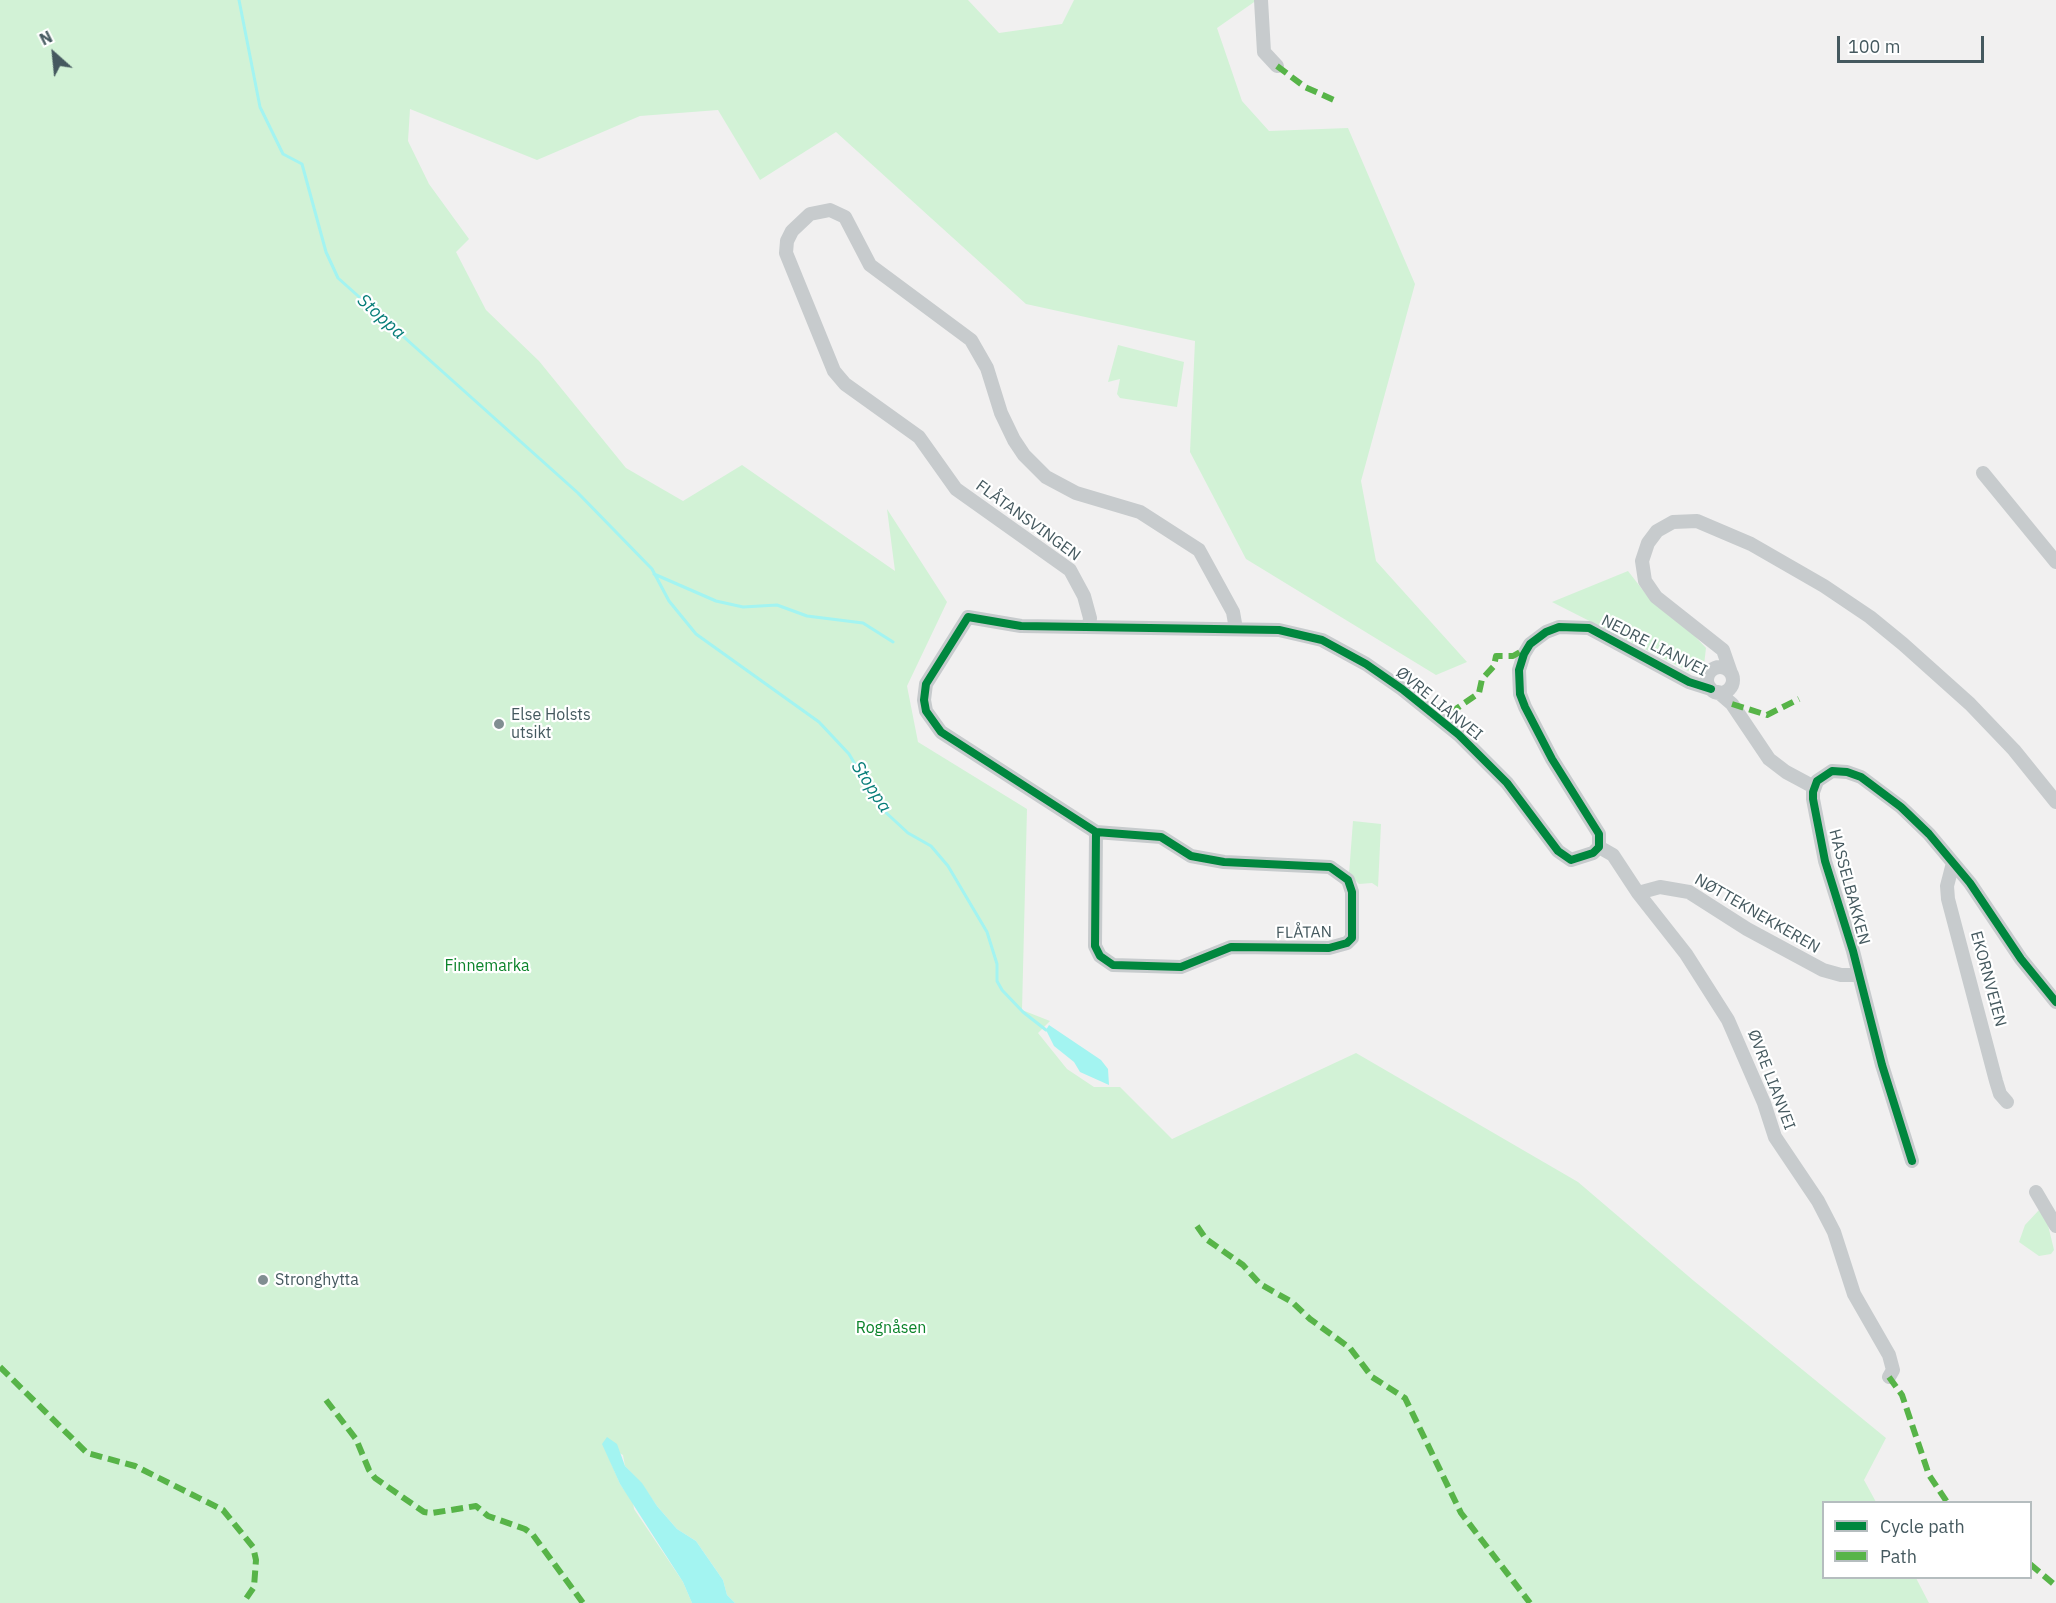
<!DOCTYPE html>
<html>
<head>
<meta charset="utf-8">
<style>
  body { margin:0 }
  #map { position:relative; width:2056px; height:1603px; overflow:hidden; background:#f1f0f0; font-family:"IBM Plex Sans",sans-serif }
  canvas { display:block }
  .legend { position:absolute; left:1822px; top:1501px; width:210px; height:78px; box-sizing:border-box; background:#fff; border:2px solid #b5bdbf; margin:0; padding:8px 10px; list-style:none; font-size:18px; color:#45595f }
  .legend li { display:flex; align-items:center; gap:12px; height:30px }
  .legend b { width:30px; border:2px solid #b5bdbf }
  .north { position:absolute; left:24px; top:24px; width:60px; height:60px; -webkit-text-stroke:4px #fff; paint-order:stroke; rotate:333deg; font-size:16px; font-weight:700; line-height:24px; text-align:center; color:#45595f }
  .north::after { content:''; display:block; margin:auto; width:21px; height:27px; background:#45595f; clip-path:polygon(50% 0,100% 100%,50% 72%,0 100%) }
  .scale { position:absolute; left:1837px; top:36px; width:147px; height:27px; box-sizing:border-box; border:3px solid #45595f; border-top:0; padding-left:8px; font-size:18px; line-height:21px; white-space:nowrap; color:#45595f; -webkit-text-stroke:4px #fff; paint-order:stroke }
</style>
</head>
<body>
<div id="map">
<canvas width="2056" height="1603"></canvas>
<ul class="legend">
<li><b style="height:8px;background:#00873e"></b>Cycle path</li>
<li><b style="height:8px;background:#57b448"></b>Path</li>
</ul>
<div class="north">N</div>
<div class="scale">100 m</div>
</div>
<script>
const context = document.querySelector('canvas').getContext('2d');
context.lineJoin = 'round';
function paint(path, color) { context.fillStyle = color; context.fill(path, 'evenodd'); }
const poly = rows => new Path2D(rows.map(r => 'M' + r).join(''));
function stroke(path, color, width, dash) { context.strokeStyle = color; context.lineWidth = width; context.lineCap = dash ? 'butt' : 'round'; context.setLineDash(dash || []); context.stroke(path); }
function label(font, color, halo, rows, align = 'center') {
  context.font = font + ' "IBM Plex Sans",sans-serif'; context.lineWidth = 4.5; context.setLineDash([]); context.textBaseline = 'middle'; context.strokeStyle = halo; context.fillStyle = color; for (const [text, x, y, turn = 0] of rows) {
    context.save(); context.translate(x, y); context.rotate((+turn || 0) * Math.PI / 180); context.textAlign = isNaN(turn) ? turn : align; if (halo) context.strokeText(text, 0, 0); context.fillText(text, 0, 0); context.restore();
  }
}
paint(poly([
  [0,0,968,0,999,33,1062,24,1074,0,1257,0,1217,28,1242,101,1269,131,1348,128,1415,284,1361,481,1376,561,1467,662,1436,675,1246,559,1190,452,1195,341,1026,304,836,132,760,180,718,110,640,116,537,160,410,109,408,141,429,184,469,239,456,252,486,310,539,361,626,468,683,501,742,465,895,571,887,509,947,602,907,686,918,742,1027,809,1022,1010,1050,1021,1038,1033,1067,1069,1094,1087,1120,1087,1172,1139,1356,1053,1578,1182,1694,1281,1886,1438,1864,1480,1876,1502,1824,1502,1824,1578,1916,1578,1929,1603,735,1603,727,1595,723,1580,696,1541,677,1529,657,1506,641,1483,625,1466,623,1455,603,1444,620,1484,633,1502,634,1509,683,1582,692,1603,0,1603],
  [1118,345,1184,362,1177,407,1120,398,1117,394,1120,379,1108,382],
  [1628,571,1649,598,1690,631,1706,648,1704,665,1688,671,1552,602],
  [1353,821,1381,824,1378,887,1372,883,1359,884,1349,874],
  [2039,1210,2048,1225,2054,1250,2051,1254,2039,1256,2019,1242,2025,1225]
]), '#d2f2d6');
paint(poly([
  [1049,1025,1101,1060,1108,1069,1109,1085,1080,1072,1074,1062,1054,1046,1046,1030],
  [607,1437,617,1444,625,1466,642,1483,657,1506,677,1529,696,1541,723,1580,727,1595,735,1603,692,1603,683,1582,620,1484,602,1444]
]), '#a3f4f1');
stroke(poly([
  [239,0,260,107,283,154,302,164,326,252,338,278,578,493,652,569,669,601,696,634,819,722,849,754,881,808,908,833,931,846,948,866,987,932,997,964,997,981,1002,990,1023,1012,1046,1030],
  [654,574,716,601,743,607,777,605,807,616,863,623,893,642]
]), '#a3f4f1', 3);
stroke(poly([
  [1261,0,1264,52,1277,66],
  [1983,473,2056,562],
  [1089,627,1090,618,1084,596,1070,570,956,489,919,437,845,384,834,371,786,253,787,241,792,231,810,214,830,210,845,217,870,265,971,340,987,368,1001,413,1014,440,1024,455,1046,477,1076,493,1140,512,1199,550,1233,612,1236,629],
  '1707 680a13 13 0 1 1 26 0a13 13 0 1 1-26 0Z',
  [1731,673,1723,650,1656,597,1645,581,1642,561,1648,543,1657,531,1673,522,1697,521,1751,544,1824,586,1870,617,1903,644,1970,704,2014,750,2056,802],
  [1718,692,1732,704,1769,759,1786,772,1814,787],
  [1096,832,1095,946,1100,956,1113,965,1181,967,1231,947,1329,948,1347,943,1352,938,1352,892,1348,880,1330,867,1224,862,1191,856,1161,837,1096,832,941,732,926,711,924,700,926,684,968,617,1021,626,1279,630,1322,640,1366,664,1402,689,1459,735,1507,783,1558,851,1571,860,1593,853,1599,847,1599,834,1552,759,1525,707,1520,694,1519,670,1524,654,1530,644,1546,632,1559,627,1589,628,1689,682,1711,689],
  [1599,847,1613,855,1638,893,1686,954,1728,1020,1764,1103,1775,1137,1818,1201,1834,1232,1854,1294,1889,1355,1893,1370,1889,1377],
  [1953,863,1947,886,1948,899,1996,1081,2000,1094,2007,1102],
  [1638,893,1660,887,1689,892,1747,929,1823,970,1841,975,1859,975],
  [1912,1161,1882,1065,1853,951,1825,861,1813,799,1813,792,1817,781,1832,771,1847,772,1861,777,1901,807,1929,834,1970,883,2021,959,2056,1002],
  [2036,1192,2056,1226]
]), '#c7cbcd', 14);
stroke(poly([
  [1277,66,1305,87,1334,100],
  [1732,704,1767,715,1799,699],
  [1450,713,1479,693,1482,679,1494,666,1496,656,1513,656,1520,652],
  [1197,1226,1206,1239,1243,1265,1260,1284,1292,1302,1310,1319,1350,1348,1372,1377,1405,1398,1461,1513,1530,1603],
  [0,1367,87,1453,135,1466,223,1510,253,1547,256,1560,254,1587,243,1603],
  [1889,1377,1902,1395,1929,1475,1947,1502],
  [326,1400,356,1439,369,1470,375,1478,424,1512,432,1513,476,1506,488,1516,525,1529,533,1535,583,1603],
  [2030,1564,2056,1586]
]), '#57b448', 6, [12, 6]);
stroke(poly([
  [1096,832,1095,946,1100,956,1113,965,1181,967,1231,947,1329,948,1347,943,1352,938,1352,892,1348,880,1330,867,1224,862,1191,856,1161,837,1096,832,941,732,926,711,924,700,926,684,968,617,1021,626,1279,630,1322,640,1366,664,1402,689,1459,735,1507,783,1558,851,1571,860,1593,853,1599,847,1599,834,1552,759,1525,707,1520,694,1519,670,1524,654,1530,644,1546,632,1559,627,1589,628,1689,682,1711,689],
  [1912,1161,1882,1065,1853,951,1825,861,1813,799,1813,792,1817,781,1832,771,1847,772,1861,777,1901,807,1929,834,1970,883,2021,959,2056,1002]
]), '#00873e', 8);
for (const [x, y, r, color] of [
  [499,724,6,"#818e92"],
  [263,1280,6,"#818e92"]
]) { const dot = new Path2D(); dot.arc(x, y, r, 0, 2 * Math.PI); context.fillStyle = color; context.fill(dot); stroke(dot, '#fff', 2); }
label('16px', '#45595f', '#fff', [
  ["FLÅTANSVINGEN",1028,521,36],
  ["NEDRE LIANVEI",1654,646,27],
  ["ØVRE LIANVEI",1439,704,39],
  ["HASSELBAKKEN",1849,887,75],
  ["NØTTEKNEKKEREN",1757,914,30],
  ["FLÅTAN",1304,933,-1],
  ["EKORNVEIEN",1988,979,75],
  ["ØVRE LIANVEI",1771,1080,69]
]);
label('16px', '#45595f', '#fff', [
  ["Else Holsts",511,715],
  ["utsikt",511,733],
  ["Stronghytta",275,1280]
], 'left');
label('16px', '#0c842b', '#fff', [
  ["Finnemarka",487,966],
  ["Rognåsen",891,1328]
]);
label('italic 18px', '#067d78', '#fff', [
  ["Stoppa",381,317,42],
  ["Stoppa",871,787,57]
]);
</script>
</body>
</html>
